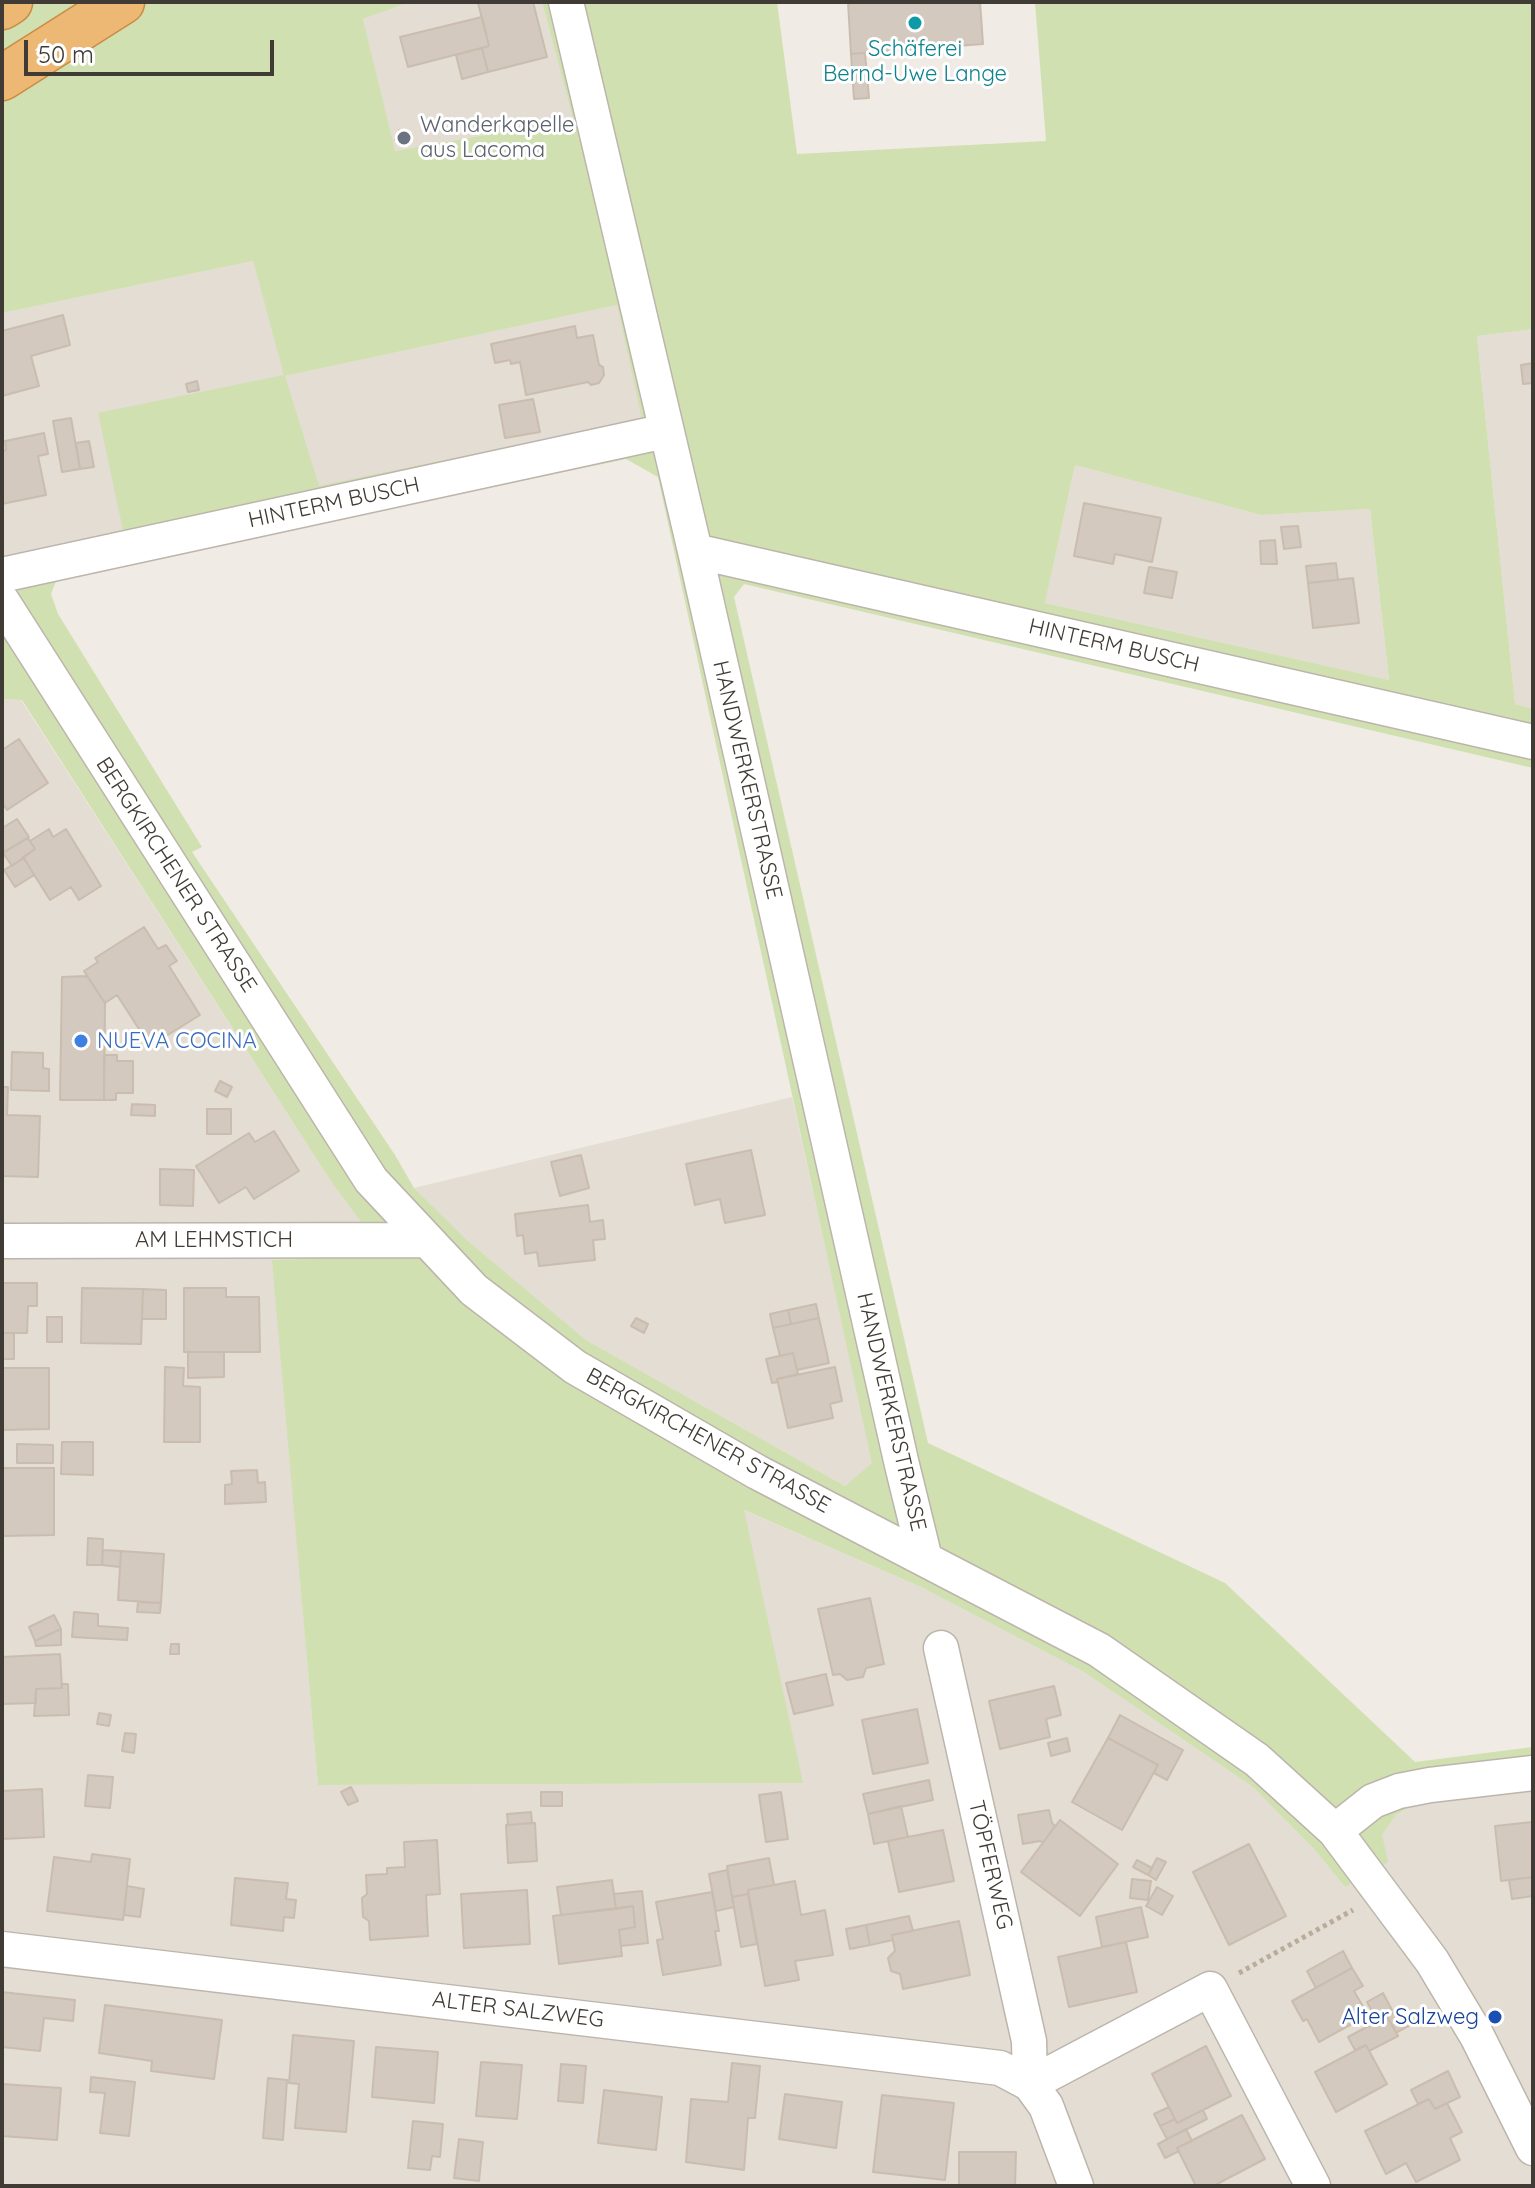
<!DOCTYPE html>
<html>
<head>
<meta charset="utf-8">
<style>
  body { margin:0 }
  #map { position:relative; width:1535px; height:2188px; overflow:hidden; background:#f0ebe4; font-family:Quicksand,sans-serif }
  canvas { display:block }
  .frame { position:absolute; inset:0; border:4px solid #413b35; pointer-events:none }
  .scale { position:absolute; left:24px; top:40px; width:250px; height:36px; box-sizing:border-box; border:4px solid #413b35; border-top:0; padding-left:10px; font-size:24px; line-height:28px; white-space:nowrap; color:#413b35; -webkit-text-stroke:6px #fff; paint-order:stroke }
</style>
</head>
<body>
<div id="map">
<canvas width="1535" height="2188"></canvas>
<div class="frame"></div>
<div class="scale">50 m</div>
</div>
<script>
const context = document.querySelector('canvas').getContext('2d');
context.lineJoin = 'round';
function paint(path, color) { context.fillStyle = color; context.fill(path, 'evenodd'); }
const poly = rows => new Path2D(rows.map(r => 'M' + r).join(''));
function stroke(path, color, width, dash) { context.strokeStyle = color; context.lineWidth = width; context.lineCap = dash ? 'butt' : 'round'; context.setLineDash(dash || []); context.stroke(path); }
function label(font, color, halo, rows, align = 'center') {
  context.font = font + ' Quicksand,sans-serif'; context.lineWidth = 6; context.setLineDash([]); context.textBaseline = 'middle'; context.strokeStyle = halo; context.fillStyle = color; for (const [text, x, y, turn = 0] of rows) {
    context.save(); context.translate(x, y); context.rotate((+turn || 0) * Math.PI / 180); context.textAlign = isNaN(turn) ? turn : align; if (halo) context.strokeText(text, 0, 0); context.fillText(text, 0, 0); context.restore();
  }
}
paint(poly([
  [410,2,542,2,573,119,394,151,363,19],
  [253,261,285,376,617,305,643,418,319,487,99,413,124,530,3,558,2,313],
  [1533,329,1533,709,1515,704,1477,336],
  [1075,465,1261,515,1370,509,1389,680,1045,603],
  [2,699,21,700,330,1180,387,1257,273,1260,318,1785,802,1783,743,1510,921,1587,1084,1672,1253,1787,1315,1850,1345,1887,1396,1815,1416,1803,1533,1789,1533,2186,2,2186],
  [792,1097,873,1463,845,1486,586,1340,468,1241,414,1188]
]), '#e3ddd3');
paint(poly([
  [2,2,410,2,363,19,395,151,573,119,542,2,777,2,797,154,1046,141,1035,2,1533,2,1533,329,1477,336,1515,704,1533,709,1533,768,744,584,734,597,928,1443,1225,1583,1415,1762,1533,1747,1533,1789,1416,1803,1396,1815,1382,1835,1388,1862,1345,1887,1315,1850,1253,1787,1084,1672,921,1587,744,1510,803,1783,318,1785,272,1260,386,1256,330,1180,22,700,2,699,2,557,3,558,123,530,98,413,284,375,253,261,2,313],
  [617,305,642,419,319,486,285,376],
  [626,459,658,477,872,1463,845,1486,586,1340,468,1241,414,1188,395,1155,192,852,202,847,58,614,51,594,57,578],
  [1075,465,1261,515,1370,509,1389,680,1045,603]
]), '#d0e0b1');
const building = poly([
  [533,2,547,57,488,72,482,48,489,46,478,3,533,2],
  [848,2,980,2,983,44,851,54,848,2],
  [482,17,489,46,408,67,400,37,482,17],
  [482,48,488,72,462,79,456,55,482,48],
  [865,53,869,98,854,99,851,54,865,53],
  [399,130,412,135,409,145,395,140,399,130],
  [63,315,70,345,31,356,39,386,2,396,2,331,63,315],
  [575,326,577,338,593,335,599,365,603,367,604,375,599,383,591,385,588,382,526,395,520,362,511,364,510,360,495,363,491,344,575,326],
  [1533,363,1533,383,1523,384,1521,365,1533,363],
  [197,381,199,390,188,392,186,384,197,381],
  [533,399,540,432,505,438,499,405,533,399],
  [71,418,80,469,62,472,53,421,71,418],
  [44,433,48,454,38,456,46,495,2,504,2,451,6,450,5,441,44,433],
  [89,441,94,467,80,469,76,443,89,441],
  [1084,503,1161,518,1152,562,1115,554,1113,564,1074,556,1084,503],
  [1298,526,1301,547,1284,549,1281,527,1298,526],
  [1275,540,1277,564,1261,564,1260,541,1275,540],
  [1336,563,1338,580,1308,583,1306,566,1336,563],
  [1149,567,1177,572,1172,598,1144,593,1149,567],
  [1353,578,1359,623,1313,628,1308,583,1353,578],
  [19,739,48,783,7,810,2,802,2,750,19,739],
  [17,819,29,837,2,853,2,828,17,819],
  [49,829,53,837,66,829,101,886,79,900,71,887,50,900,23,857,35,849,30,841,49,829],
  [28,838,35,849,12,866,3,853,28,838],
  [24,858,34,875,15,887,4,870,24,858],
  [144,927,158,949,166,945,177,961,169,966,200,1015,150,1046,117,995,105,1003,84,971,98,962,95,958,144,927],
  [87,976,105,1003,104,1100,60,1100,62,977,87,976],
  [12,1052,43,1053,43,1068,49,1069,49,1091,11,1090,12,1052],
  [104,1055,117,1055,117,1061,133,1061,133,1093,116,1093,116,1100,104,1100,104,1055],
  [220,1081,232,1087,227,1097,215,1091,220,1081],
  [2,1087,8,1087,7,1115,40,1116,38,1177,2,1176,2,1087],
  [132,1104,155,1105,155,1116,131,1115,132,1104],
  [207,1109,231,1109,231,1134,207,1134,207,1109],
  [274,1131,299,1171,254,1199,246,1187,219,1203,196,1166,249,1133,255,1142,274,1131],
  [751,1150,765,1215,725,1223,720,1199,695,1205,686,1164,751,1150],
  [581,1155,589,1188,560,1196,551,1162,581,1155],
  [160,1169,194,1170,193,1206,160,1205,160,1169],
  [588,1205,590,1222,603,1220,605,1239,593,1240,595,1260,539,1266,537,1252,525,1254,523,1235,517,1236,515,1214,588,1205],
  [2,1283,37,1283,37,1306,28,1306,27,1333,2,1333,2,1283],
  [82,1288,143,1289,141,1344,81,1343,82,1288],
  [184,1288,226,1288,226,1297,259,1297,260,1352,184,1352,184,1288],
  [143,1289,166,1290,166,1319,142,1319,143,1289],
  [816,1304,819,1318,791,1324,788,1310,816,1304],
  [788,1310,791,1324,773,1328,770,1314,788,1310],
  [47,1317,62,1317,62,1342,47,1342,47,1317],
  [636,1318,648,1324,644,1333,631,1326,636,1318],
  [819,1318,829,1363,797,1370,793,1353,780,1356,773,1328,819,1318],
  [2,1333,14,1333,14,1359,2,1359,2,1333],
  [188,1352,224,1352,224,1377,188,1378,188,1352],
  [793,1353,798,1374,777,1379,778,1382,772,1383,766,1359,793,1353],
  [165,1367,184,1368,183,1386,200,1387,200,1442,164,1442,165,1367],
  [835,1367,842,1401,830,1404,833,1418,788,1428,777,1379,835,1367],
  [2,1368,49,1368,49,1429,2,1430,2,1368],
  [62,1442,93,1442,93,1475,61,1474,62,1442],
  [17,1444,53,1445,53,1463,17,1463,17,1444],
  [2,1468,54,1468,54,1535,2,1536,2,1468],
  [257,1470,258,1483,265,1482,266,1502,225,1504,225,1485,232,1484,231,1471,257,1470],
  [88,1538,103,1539,102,1565,87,1565,88,1538],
  [103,1550,121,1551,120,1567,102,1565,103,1550],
  [121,1551,164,1554,161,1603,118,1600,121,1551],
  [870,1598,884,1664,866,1668,863,1677,847,1680,840,1674,833,1675,818,1609,870,1598],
  [138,1602,161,1603,160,1613,137,1612,138,1602],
  [74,1612,98,1614,98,1626,128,1628,127,1640,72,1637,74,1612],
  [54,1615,61,1629,35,1641,29,1627,54,1615],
  [61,1629,61,1645,36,1646,35,1641,61,1629],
  [171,1644,179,1644,179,1654,170,1654,171,1644],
  [60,1654,62,1688,36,1689,36,1703,2,1704,2,1657,60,1654],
  [826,1674,833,1705,794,1714,786,1683,826,1674],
  [61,1684,68,1684,69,1715,34,1716,36,1689,62,1688,61,1684],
  [1054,1686,1061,1715,1046,1719,1050,1737,1000,1749,989,1701,1054,1686],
  [917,1709,928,1763,873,1774,862,1720,917,1709],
  [99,1713,111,1715,109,1726,97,1724,99,1713],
  [1120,1715,1183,1750,1167,1780,1154,1773,1158,1765,1108,1738,1120,1715],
  [125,1733,136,1734,134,1753,122,1751,125,1733],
  [1067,1738,1070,1751,1051,1756,1048,1743,1067,1738],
  [1108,1738,1158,1765,1122,1830,1072,1802,1108,1738],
  [88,1775,113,1777,110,1808,85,1806,88,1775],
  [929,1780,933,1800,868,1814,863,1794,929,1780],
  [351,1787,358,1801,348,1805,341,1792,351,1787],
  [42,1789,44,1837,2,1839,2,1791,42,1789],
  [541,1792,562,1792,562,1806,541,1806,541,1792],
  [781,1792,788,1839,766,1842,759,1795,781,1792],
  [901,1806,908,1837,874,1844,868,1814,901,1806],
  [1049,1810,1052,1823,1055,1826,1043,1843,1040,1841,1023,1844,1018,1815,1049,1810],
  [531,1812,532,1823,508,1825,507,1814,531,1812],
  [1060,1820,1118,1864,1080,1916,1021,1872,1060,1820],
  [1533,1822,1533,1877,1501,1881,1495,1826,1533,1822],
  [535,1823,537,1861,508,1863,506,1825,535,1823],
  [943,1830,954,1881,899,1892,888,1841,943,1830],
  [437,1840,440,1894,426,1895,428,1936,370,1940,369,1921,363,1917,362,1898,367,1894,366,1875,387,1874,387,1868,405,1867,404,1842,437,1840],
  [1249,1844,1286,1916,1229,1945,1193,1872,1249,1844],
  [92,1854,130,1859,123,1920,47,1911,54,1857,91,1862,92,1854],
  [769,1858,774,1885,748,1890,748,1894,732,1897,727,1866,769,1858],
  [1157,1858,1166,1862,1156,1880,1148,1875,1157,1858],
  [1137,1860,1152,1868,1148,1875,1133,1867,1137,1860],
  [727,1870,734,1907,716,1911,709,1874,727,1870],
  [1533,1877,1533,1896,1512,1899,1509,1880,1533,1877],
  [235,1878,288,1883,286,1899,296,1900,294,1918,284,1917,283,1931,231,1925,235,1878],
  [1132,1879,1151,1881,1148,1900,1130,1898,1132,1879],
  [612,1880,616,1909,561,1915,557,1887,612,1880],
  [795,1881,801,1915,825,1910,833,1955,795,1961,799,1980,765,1986,748,1890,795,1881],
  [127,1886,144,1889,140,1917,124,1915,127,1886],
  [1157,1887,1173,1896,1162,1915,1146,1906,1157,1887],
  [527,1890,530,1944,464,1948,461,1894,527,1890],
  [642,1891,648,1943,621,1946,619,1930,635,1927,633,1906,616,1909,614,1894,642,1891],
  [712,1892,719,1931,715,1931,721,1965,663,1975,657,1940,663,1939,656,1902,712,1892],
  [748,1894,757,1944,741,1947,732,1897,748,1894],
  [633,1906,635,1927,619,1930,622,1956,559,1964,553,1916,633,1906],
  [1141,1907,1148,1937,1102,1947,1096,1917,1141,1907],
  [909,1916,913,1931,892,1935,893,1940,870,1945,866,1925,909,1916],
  [959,1921,970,1975,903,1989,900,1974,891,1971,888,1958,895,1951,892,1935,959,1921],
  [866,1925,870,1945,850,1949,846,1929,866,1925],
  [1126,1942,1137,1992,1069,2007,1058,1957,1126,1942],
  [1343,1951,1352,1968,1316,1988,1307,1971,1343,1951],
  [1352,1968,1363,1986,1354,1991,1368,2015,1319,2042,1307,2019,1303,2021,1292,2001,1352,1968],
  [2,1992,75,2000,73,2021,44,2018,40,2051,2,2047,2,1992],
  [1383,1993,1392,2010,1376,2018,1367,2002,1383,1993],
  [105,2005,222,2020,214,2079,151,2071,152,2061,99,2053,105,2005],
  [1405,2007,1414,2023,1396,2033,1387,2016,1405,2007],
  [1387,2016,1398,2036,1369,2051,1366,2045,1355,2050,1348,2037,1387,2016],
  [293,2035,354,2041,346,2132,295,2128,299,2084,289,2083,293,2035],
  [1366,2045,1387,2084,1336,2112,1315,2072,1366,2045],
  [1206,2046,1231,2096,1177,2123,1152,2074,1206,2046],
  [376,2047,438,2052,434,2103,372,2097,376,2047],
  [481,2062,522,2065,517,2119,476,2116,481,2062],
  [732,2063,760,2066,755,2118,748,2118,744,2170,686,2162,691,2099,728,2102,732,2063],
  [561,2064,586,2066,583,2103,558,2101,561,2064],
  [1448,2071,1460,2097,1435,2109,1429,2099,1418,2104,1411,2090,1448,2071],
  [91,2077,135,2082,129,2136,100,2133,105,2093,90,2092,91,2077],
  [268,2078,287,2080,283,2140,263,2138,268,2078],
  [2,2084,61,2088,57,2140,2,2136,2,2084],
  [604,2090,662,2097,656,2150,598,2143,604,2090],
  [785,2094,842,2102,836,2148,779,2139,785,2094],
  [882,2095,954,2103,945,2180,873,2172,882,2095],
  [1429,2099,1435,2109,1447,2103,1462,2132,1450,2138,1460,2160,1416,2182,1406,2163,1386,2174,1365,2131,1429,2099],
  [1169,2107,1175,2119,1160,2126,1154,2114,1169,2107],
  [1203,2110,1207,2119,1167,2139,1160,2126,1175,2119,1177,2123,1203,2110],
  [1242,2115,1265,2159,1213,2186,1196,2186,1177,2148,1242,2115],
  [413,2121,443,2124,440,2157,432,2156,430,2170,408,2168,413,2121],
  [1186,2129,1192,2141,1177,2148,1179,2151,1165,2158,1158,2144,1186,2129],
  [459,2139,483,2142,479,2181,454,2178,459,2139],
  [959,2152,1016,2152,1015,2186,959,2186,959,2152]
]);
paint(building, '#d3c9be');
stroke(building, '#cabdaf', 2);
const minor = poly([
  [566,2,695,551,902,1465,925,1559],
  [695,551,1533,742],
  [2,575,666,431],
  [2,601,371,1180,474,1290,575,1367,757,1472,1099,1650,1257,1760,1335,1831,1432,1961,1477,2036,1533,2148],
  [2,1241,427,1240],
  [941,1648,1029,2041,1030,2084,1210,1989,1313,2186],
  [1335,1831,1373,1801,1399,1791,1430,1785,1533,1773],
  [2,1949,1000,2068,1030,2084,1046,2106,1076,2186]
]);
const highway = poly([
  [2,7,10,2],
  [2,78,122,2]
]);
stroke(minor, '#bdb5ab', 37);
stroke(highway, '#ca8c44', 47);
stroke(poly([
  [1239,1973,1353,1910]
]), '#baac9b', 5, [4, 4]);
stroke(minor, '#fff', 34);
stroke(highway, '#edb873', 44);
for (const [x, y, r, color] of [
  [915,23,8,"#0f9aa8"],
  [404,138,8,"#6b7280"],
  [81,1041,8,"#3f7fe0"],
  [1495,2017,8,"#1a4fb4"]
]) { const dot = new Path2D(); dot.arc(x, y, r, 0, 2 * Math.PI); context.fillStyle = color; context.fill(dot); stroke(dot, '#fff', 3); }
label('22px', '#0d838f', '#fff', [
  ["Schäferei",915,49],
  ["Bernd-Uwe Lange",915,74]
]);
label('22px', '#5b616d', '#fff', [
  ["Wanderkapelle",420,125],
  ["aus Lacoma",420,150]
], 'left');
label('22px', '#413b35', '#fff', [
  ["HINTERM BUSCH",334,503,-12],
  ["HINTERM BUSCH",1114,646,13],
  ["HANDWERKERSTRASSE",747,780,77],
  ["BERGKIRCHENER STRASSE",176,875,57],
  ["AM LEHMSTICH",214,1240],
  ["HANDWERKERSTRASSE",891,1412,77],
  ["BERGKIRCHENER STRASSE",708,1441,29],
  ["TÖPFERWEG",990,1865,77],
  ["ALTER SALZWEG",518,2010,7]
]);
label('22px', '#366cbe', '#fff', [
  ["NUEVA COCINA",97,1041]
], 'left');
label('22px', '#164399', '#fff', [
  ["Alter Salzweg",1479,2017]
], 'right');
</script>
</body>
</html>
